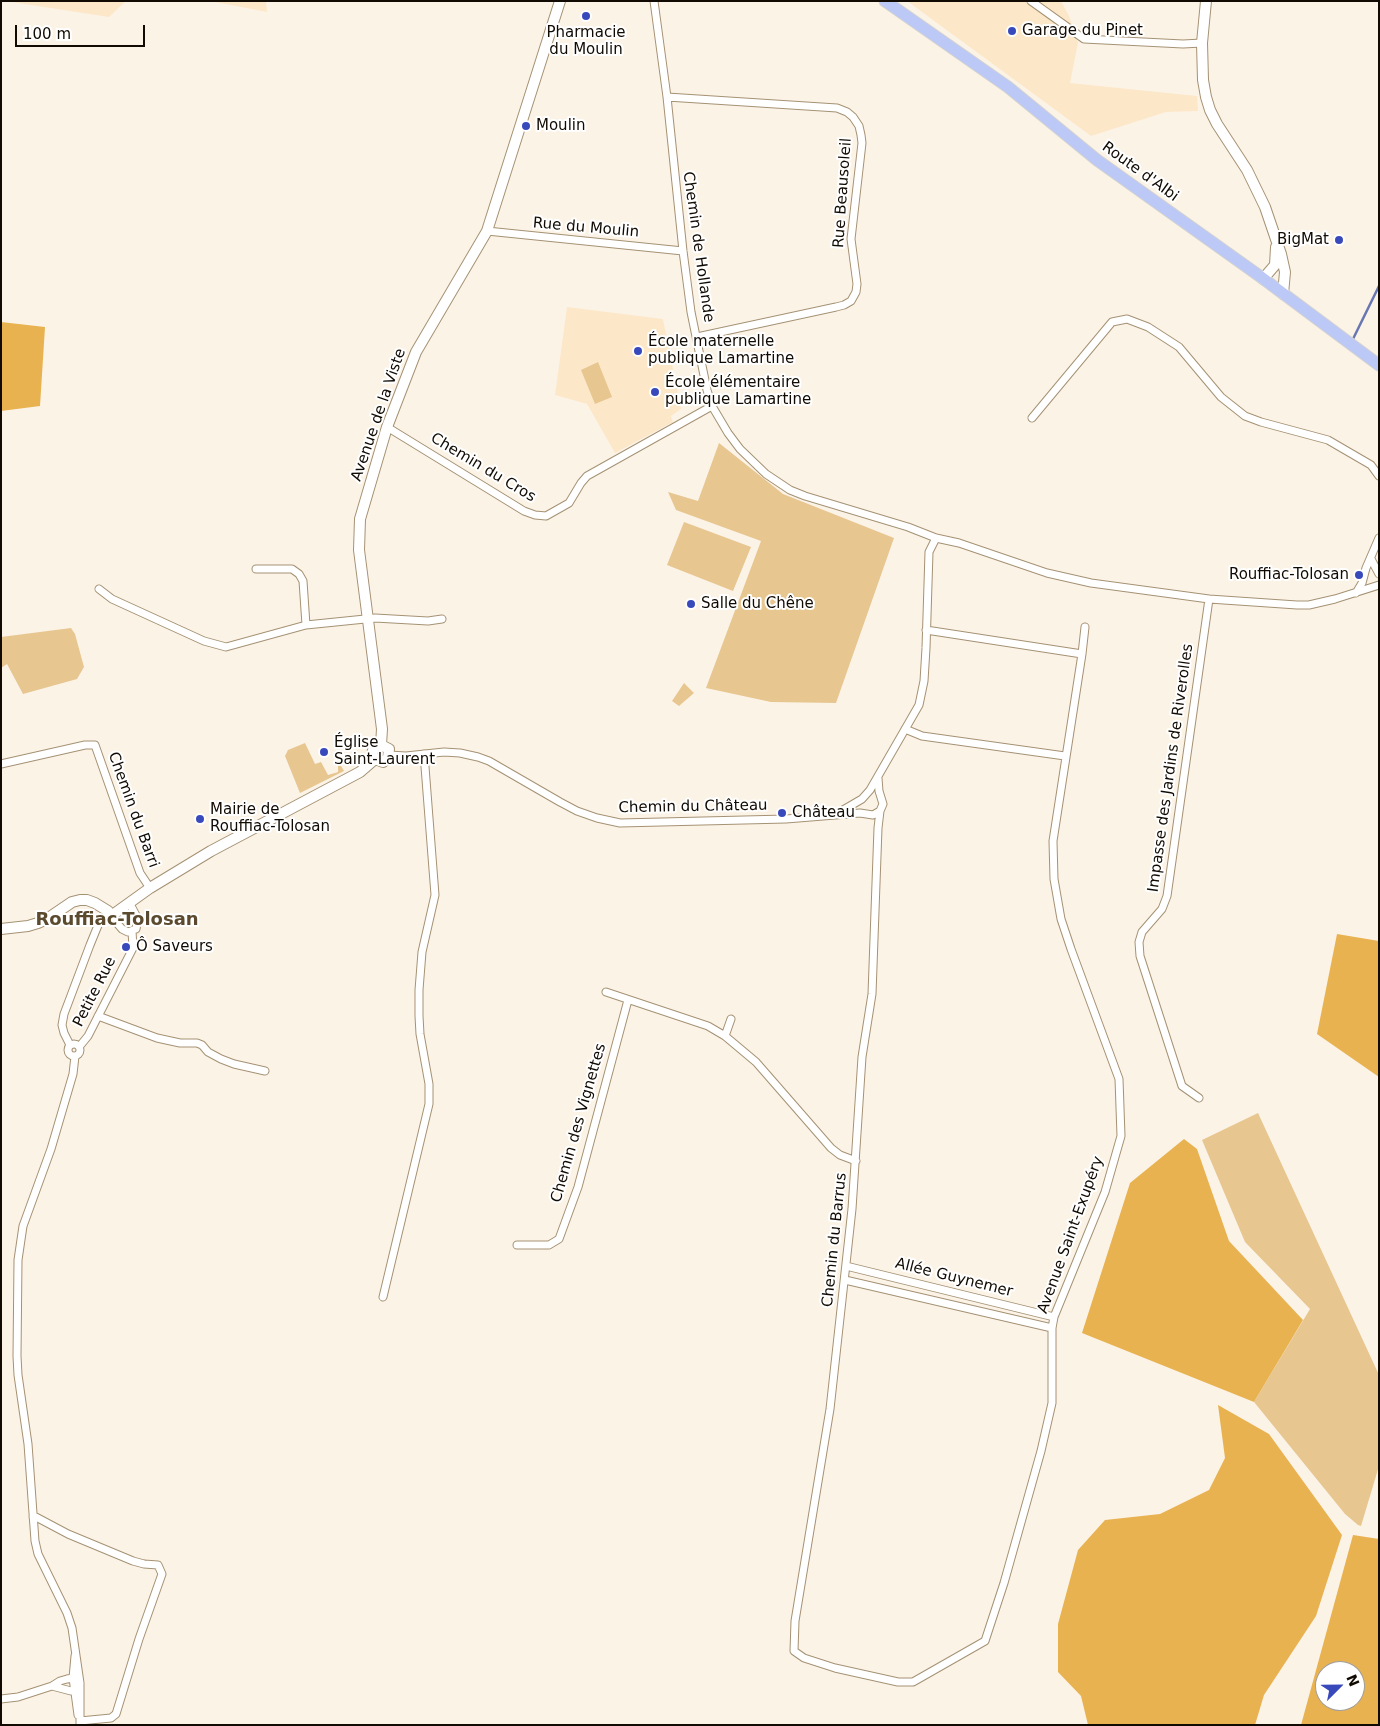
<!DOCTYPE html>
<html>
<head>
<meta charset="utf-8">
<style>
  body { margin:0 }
  #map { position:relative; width:1380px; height:1726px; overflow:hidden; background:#fcf3e7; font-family:"DejaVu Sans",sans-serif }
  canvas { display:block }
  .frame { position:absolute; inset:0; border:2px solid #110a02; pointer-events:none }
  .north { position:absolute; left:1315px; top:1661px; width:50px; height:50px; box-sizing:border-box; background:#fff; border:1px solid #a09d9a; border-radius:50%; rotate:67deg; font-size:14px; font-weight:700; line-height:20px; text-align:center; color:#110a02 }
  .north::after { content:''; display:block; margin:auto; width:18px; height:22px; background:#3849bc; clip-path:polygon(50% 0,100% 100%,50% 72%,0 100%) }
  .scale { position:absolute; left:15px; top:25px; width:130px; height:22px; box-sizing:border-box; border:2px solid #110a02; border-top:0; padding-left:6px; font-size:15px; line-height:18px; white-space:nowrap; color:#110a02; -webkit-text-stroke:4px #fff; paint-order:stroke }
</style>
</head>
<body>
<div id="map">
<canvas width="1380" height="1726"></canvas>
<div class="frame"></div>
<div class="north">N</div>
<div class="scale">100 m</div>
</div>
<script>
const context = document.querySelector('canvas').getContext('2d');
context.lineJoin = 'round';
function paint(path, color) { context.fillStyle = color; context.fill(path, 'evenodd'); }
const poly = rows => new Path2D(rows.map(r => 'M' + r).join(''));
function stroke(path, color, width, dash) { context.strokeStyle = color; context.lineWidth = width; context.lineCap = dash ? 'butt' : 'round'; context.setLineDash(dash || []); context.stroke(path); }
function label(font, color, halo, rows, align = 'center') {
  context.font = font + ' "DejaVu Sans",sans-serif'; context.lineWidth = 4; context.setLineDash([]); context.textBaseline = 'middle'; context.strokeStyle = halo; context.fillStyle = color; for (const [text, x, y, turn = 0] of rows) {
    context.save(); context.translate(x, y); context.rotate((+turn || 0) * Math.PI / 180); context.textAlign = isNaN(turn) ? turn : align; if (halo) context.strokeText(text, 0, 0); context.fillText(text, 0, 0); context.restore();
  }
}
paint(poly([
  [5,1,126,1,109,17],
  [210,1,266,1,267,12],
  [907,1,1061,1,1069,16,1078,43,1070,83,1197,96,1198,111,1166,112,1091,136],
  [567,307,663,319,681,409,671,416,673,422,615,453,587,404,555,395]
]), '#fce8c9');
paint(poly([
  [598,362,612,397,595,404,581,370],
  [719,443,783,494,894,538,836,703,771,702,706,688,761,541,676,510,668,492,698,501],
  [684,522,751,547,733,591,667,565],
  [71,628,75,634,84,667,77,679,23,694,7,664,1,668,1,637],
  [684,683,694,693,679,706,672,701],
  [305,743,315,764,321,762,328,775,338,772,338,765,340,764,344,771,300,793,285,756,288,750],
  [1258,1113,1379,1375,1379,1466,1361,1526,1358,1525,1345,1514,1254,1402,1310,1309,1245,1242,1202,1140]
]), '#e7c690');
paint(poly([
  [1,322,45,327,40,406,1,411],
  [1337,934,1379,941,1379,1077,1317,1034],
  [1184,1139,1197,1149,1229,1241,1303,1320,1254,1402,1082,1333,1130,1183],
  [1218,1405,1269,1434,1342,1535,1316,1616,1264,1695,1255,1725,1088,1725,1081,1696,1058,1672,1058,1624,1078,1550,1105,1520,1160,1514,1209,1490,1225,1458],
  [1353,1535,1379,1539,1379,1725,1301,1725],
  [1325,1671,1355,1671,1355,1701,1325,1701]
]), '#e8b251');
stroke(poly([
  [1353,339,1379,286]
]), '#6877b2', 2.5);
const street = poly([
  [654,1,667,97,683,251,691,312,707,390,712,406,728,433,740,449,766,474,790,490,805,496,908,527,936,538,959,543,1047,573,1091,583,1209,599,1297,605,1309,605,1335,599,1379,585],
  [1031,1,1084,39,1183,44,1202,43],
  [667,97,837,108,847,112,853,117,859,126,861,135,862,143,851,239,857,284,856,292,851,301,844,305,836,307,697,337],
  [487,231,683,251],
  [1032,418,1112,322,1127,319,1148,327,1179,347,1221,397,1245,416,1261,422,1328,440,1371,465,1379,476],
  [387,427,524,511,535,515,546,516,569,503,581,483,587,476,712,406],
  [1371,559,1379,574],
  [256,569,292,569,299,574,303,581,306,625],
  [99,589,112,599,204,641,226,647,306,625,375,618,428,621,442,619],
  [1356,593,1362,583,1366,568,1379,538],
  [1082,654,1085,627],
  [905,729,922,736,1065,756],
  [389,755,406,756,444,752,460,753,478,757,489,761,560,802,577,811,597,818,620,823,786,819,860,813,873,815,880,811,883,804,879,791,878,778],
  [1,764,85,745,95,745,140,873,150,888],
  [880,811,878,828,872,994,862,1057,852,1209,830,1409,795,1621,794,1651,804,1658,835,1668,898,1682,913,1682,985,1641,1004,1583,1041,1451,1052,1403,1052,1328,1054,1317,1105,1192,1121,1136,1119,1079,1071,949,1061,919,1054,879,1053,841,1082,654,926,630],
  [838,813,862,799,870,790,919,705,924,681,926,648,929,552,936,538],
  [606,992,708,1026,725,1036,731,1019],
  [98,1016,157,1038,180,1043,197,1043,202,1045,208,1052,221,1059,234,1064,265,1071],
  [725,1036,756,1062,831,1148,840,1155,856,1161],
  '68 1050a6 6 0 1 1 12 0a6 6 0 1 1-12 0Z',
  [70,1045,64,1033,62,1025,64,1014,90,945,99,923,111,916,122,929,128,932,136,929,138,919,130,904],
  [79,1047,88,1036,133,948,132,931],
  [75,1056,73,1074,51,1149,23,1226,18,1260,17,1356,18,1375,28,1444,35,1541,38,1554,67,1613,72,1628,80,1683,80,1725],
  [1199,1098,1182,1086,1140,956,1139,942,1142,932,1162,909,1167,896,1209,599],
  [517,1245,549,1245,559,1239,578,1187,628,1000],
  [846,1266,1054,1317],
  [845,1280,1052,1328],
  [383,1297,429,1104,429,1084,420,1034,419,1016,419,990,422,952,435,895,424,754],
  [33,1517,36,1517,68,1534,133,1561,144,1564,158,1565,162,1574,139,1639,116,1714,111,1718,80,1721],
  [75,1656,73,1678,78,1715],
  [1,1699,18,1697,52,1686,60,1681,67,1679,73,1678,80,1683,74,1691,71,1691,52,1686]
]);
const secondary = poly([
  [1206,1,1202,43,1203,80,1206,97,1210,110,1217,124,1247,170,1265,207,1281,254,1285,272,1283,294],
  [1263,279,1275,265,1276,247],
  [381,745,382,729,359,550,360,519,387,427,416,352,487,231,560,1],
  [375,759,383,762,388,758,389,749,381,745],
  [375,759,372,755,373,750,376,746,381,745],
  [1,929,28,926,38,923,47,919,72,902,80,900,87,900,95,903,108,911,111,916,150,888,211,851,360,772,375,759]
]);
const primary = poly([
  [885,1,1008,87,1097,160,1261,277,1379,365]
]);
stroke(street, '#a59274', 9);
stroke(secondary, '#a59274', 12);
stroke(primary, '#d4d3d1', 13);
stroke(street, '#fff', 7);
stroke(secondary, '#fff', 10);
stroke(primary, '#bcc8f5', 11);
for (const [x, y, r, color] of [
  [586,16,5,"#3849bc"],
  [1012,31,5,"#3849bc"],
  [526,126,5,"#3849bc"],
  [1339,240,5,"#3849bc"],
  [638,351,5,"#3849bc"],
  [655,392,5,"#3849bc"],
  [1359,575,5,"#3849bc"],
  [691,604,5,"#3849bc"],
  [324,752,5,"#3849bc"],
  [782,813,5,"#3849bc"],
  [200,819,5,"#3849bc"],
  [126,947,5,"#3849bc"]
]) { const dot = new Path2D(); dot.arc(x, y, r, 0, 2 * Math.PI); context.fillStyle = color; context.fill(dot); stroke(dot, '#fff', 2); }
label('15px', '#110a02', '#fff', [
  ["Garage du Pinet",1022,31],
  ["Pharmacie",586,33,"center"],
  ["du Moulin",586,50,"center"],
  ["Moulin",536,126],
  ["BigMat",1329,240,"right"],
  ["École maternelle",648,342],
  ["publique Lamartine",648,359],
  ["École élémentaire",665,383],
  ["publique Lamartine",665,400],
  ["Rouffiac-Tolosan",1349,575,"right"],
  ["Salle du Chêne",701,604],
  ["Église",334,743],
  ["Saint-Laurent",334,760],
  ["Mairie de",210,810],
  ["Rouffiac-Tolosan",210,827],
  ["Château",792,813],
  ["Ô Saveurs",136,947]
], 'left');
label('15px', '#110a02', '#fff', [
  ["Route d'Albi",1140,172,36],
  ["Rue Beausoleil",843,193,-86],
  ["Rue du Moulin",586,228,5],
  ["Chemin de Hollande",698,247,82],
  ["Avenue de la Viste",379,415,-71],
  ["Chemin du Cros",483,468,31],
  ["Impasse des Jardins de Riverolles",1171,768,-82],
  ["Chemin du Château",693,807,-1],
  ["Chemin du Barri",133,810,70],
  ["Petite Rue",95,992,-63],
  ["Chemin des Vignettes",579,1123,-74],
  ["Avenue Saint-Exupéry",1071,1235,-70],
  ["Chemin du Barrus",835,1240,-84],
  ["Allée Guynemer",954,1278,14]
]);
label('bold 18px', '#5b4a2e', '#fff', [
  ["Rouffiac-Tolosan",117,920]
]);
</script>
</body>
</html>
